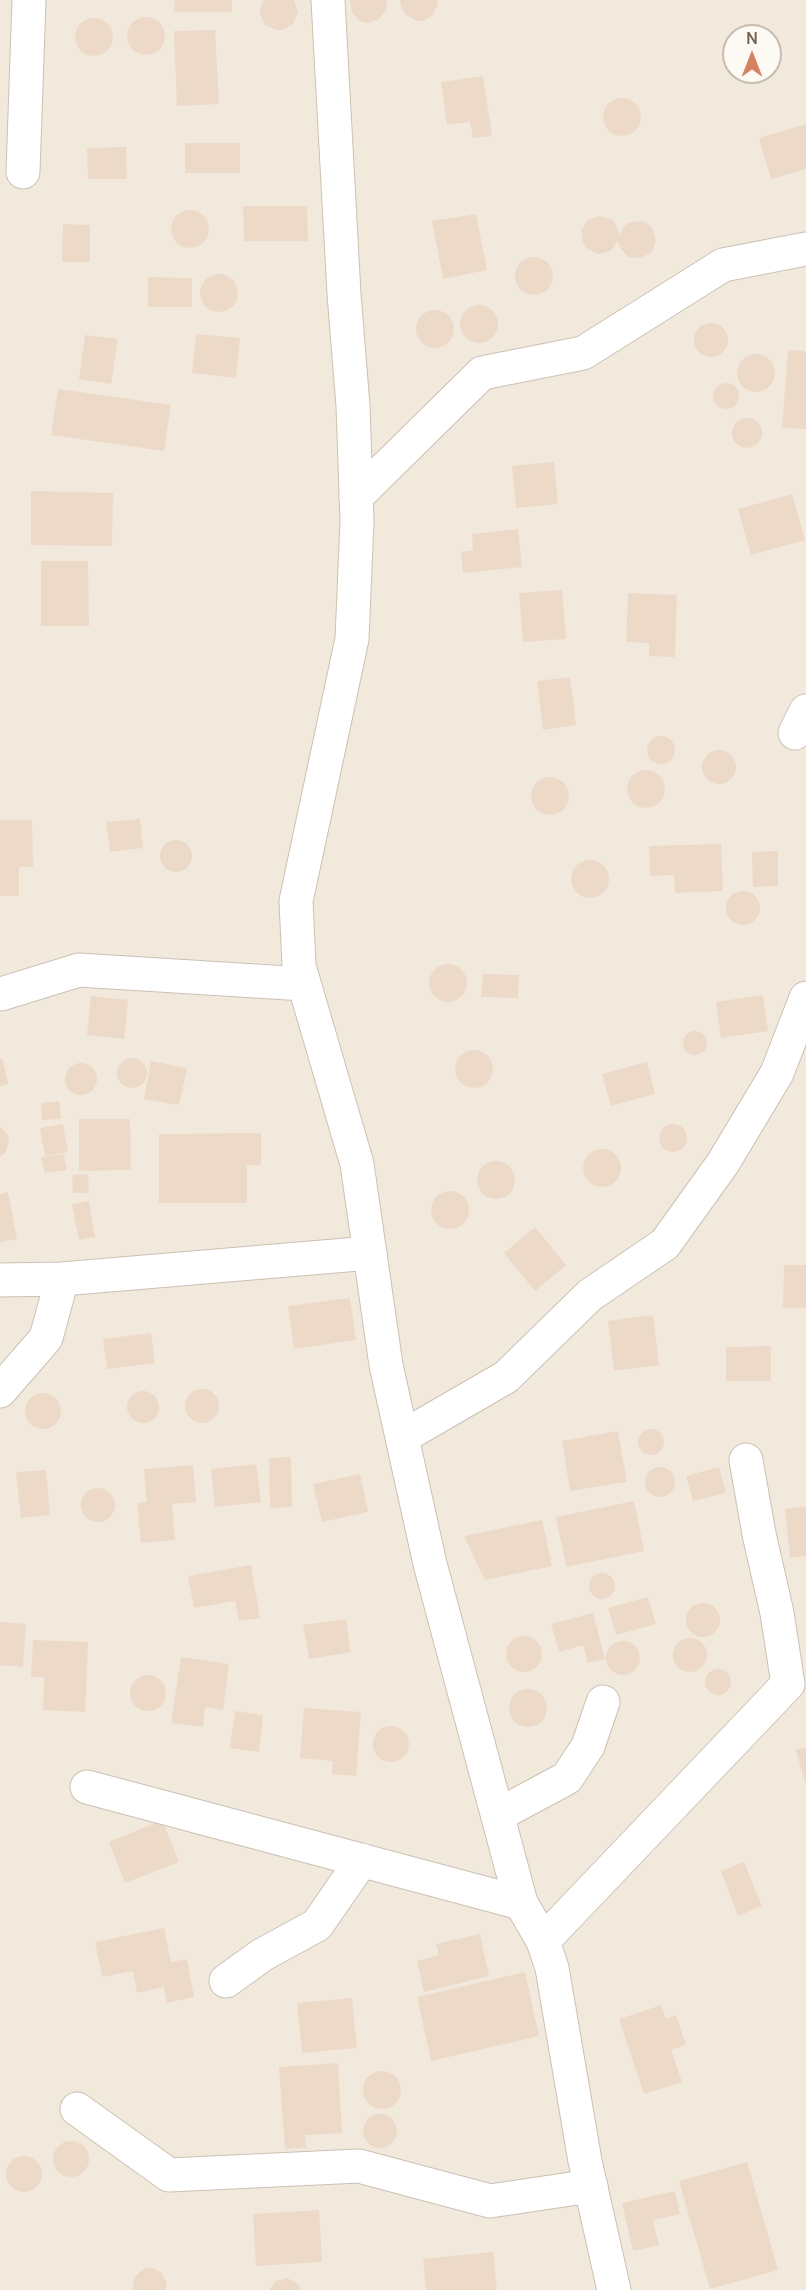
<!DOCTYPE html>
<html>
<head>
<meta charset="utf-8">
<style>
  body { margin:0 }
  #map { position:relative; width:806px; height:2290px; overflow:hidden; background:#fbf6ee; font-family:Manrope,sans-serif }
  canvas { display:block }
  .north { position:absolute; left:722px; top:24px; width:60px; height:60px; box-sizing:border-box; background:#fdfaf4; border:2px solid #c6bcb3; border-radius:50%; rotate:0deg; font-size:16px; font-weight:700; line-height:24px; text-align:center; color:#746052 }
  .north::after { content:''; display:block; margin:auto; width:21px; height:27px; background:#d58263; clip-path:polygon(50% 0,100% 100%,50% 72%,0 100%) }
</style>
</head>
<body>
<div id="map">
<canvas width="806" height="2290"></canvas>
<div class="north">N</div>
</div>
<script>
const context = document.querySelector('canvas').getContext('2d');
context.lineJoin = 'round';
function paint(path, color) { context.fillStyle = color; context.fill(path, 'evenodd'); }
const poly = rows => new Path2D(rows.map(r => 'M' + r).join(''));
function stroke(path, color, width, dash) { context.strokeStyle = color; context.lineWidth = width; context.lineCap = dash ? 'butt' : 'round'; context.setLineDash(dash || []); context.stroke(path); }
paint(poly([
  [0,0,806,0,806,2290,0,2290],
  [734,36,770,36,770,72,734,72]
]), '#f2e9dd');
paint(poly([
  [175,0,232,0,232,12,174,12],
  [264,0,294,0,298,12,293,24,283,30,276,30,265,25,260,14,260,8],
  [350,0,387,0,386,11,378,20,366,23,360,21,352,12],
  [400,0,437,0,438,3,433,15,423,21,417,21,406,15,402,10],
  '127 36a19 19 0 1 1 38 0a19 19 0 1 1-38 0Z',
  '75 37a19 19 0 1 1 38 0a19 19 0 1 1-38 0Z',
  [215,30,219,104,177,106,174,31],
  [483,76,492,136,473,138,470,122,447,125,441,82],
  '603 117a19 19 0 1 1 38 0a19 19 0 1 1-38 0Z',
  [806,124,806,169,771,179,759,138],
  [185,143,240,143,240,173,185,173],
  [126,147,127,179,88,179,87,148],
  [243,206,307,206,308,241,244,241],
  '171 229a19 19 0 1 1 38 0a19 19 0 1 1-38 0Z',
  [476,214,487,270,443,279,432,221],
  [599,216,611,219,616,224,619,236,625,225,631,222,643,221,648,224,653,229,656,241,652,252,641,258,629,257,620,248,618,241,610,251,604,253,598,254,586,248,583,243,581,231,588,220],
  [63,224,90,225,90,262,62,262],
  '515 276a19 19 0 1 1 38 0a19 19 0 1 1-38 0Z',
  '200 293a19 19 0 1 1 38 0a19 19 0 1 1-38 0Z',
  [148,277,192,278,192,307,148,307],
  '460 324a19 19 0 1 1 38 0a19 19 0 1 1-38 0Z',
  '416 329a19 19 0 1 1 38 0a19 19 0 1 1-38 0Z',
  '694 340a17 17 0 1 1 34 0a17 17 0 1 1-34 0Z',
  [196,334,240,338,236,378,192,373],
  [85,335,118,339,111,384,79,379],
  [788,350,806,351,806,429,782,428],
  '737 373a19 19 0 1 1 38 0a19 19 0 1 1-38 0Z',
  '713 396a13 13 0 1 1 26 0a13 13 0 1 1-26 0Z',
  [58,389,171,405,164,451,51,435],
  '732 433a15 15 0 1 1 30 0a15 15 0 1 1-30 0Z',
  [554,462,558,504,516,508,512,466],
  [31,491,113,493,112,546,31,545],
  [792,494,805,540,751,555,738,509],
  [518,529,522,567,463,573,461,552,473,550,472,534],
  [41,561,88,561,89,626,41,626],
  [562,590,566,639,523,642,519,593],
  [628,593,677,595,675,657,649,656,649,643,626,642],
  [570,677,576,725,543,730,537,681],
  '647 750a14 14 0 1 1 28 0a14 14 0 1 1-28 0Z',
  '702 767a17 17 0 1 1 34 0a17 17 0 1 1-34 0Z',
  '627 789a19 19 0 1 1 38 0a19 19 0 1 1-38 0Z',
  '531 796a19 19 0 1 1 38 0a19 19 0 1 1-38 0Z',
  [140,819,143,848,110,852,106,822],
  [0,820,32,820,33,867,19,867,19,896,0,896],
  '160 856a16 16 0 1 1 32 0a16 16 0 1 1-32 0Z',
  [721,844,723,891,675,893,674,875,650,876,649,846],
  [778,851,778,886,753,887,752,852],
  '571 879a19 19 0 1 1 38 0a19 19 0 1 1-38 0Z',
  '726 908a17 17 0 1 1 34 0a17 17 0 1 1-34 0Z',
  '429 983a19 19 0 1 1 38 0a19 19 0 1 1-38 0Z',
  [483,974,519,975,518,998,481,997],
  [763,995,768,1031,721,1038,716,1002],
  [91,996,128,1000,124,1039,87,1035],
  '683 1043a12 12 0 1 1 24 0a12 12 0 1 1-24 0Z',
  '455 1069a19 19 0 1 1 38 0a19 19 0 1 1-38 0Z',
  '117 1073a15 15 0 1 1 30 0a15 15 0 1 1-30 0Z',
  [0,1059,3,1059,8,1084,0,1086],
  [151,1061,187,1068,179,1105,144,1099],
  [647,1062,655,1094,611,1106,602,1074],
  '65 1079a16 16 0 1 1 32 0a16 16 0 1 1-32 0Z',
  [59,1101,61,1119,42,1120,41,1103],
  [79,1119,130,1119,131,1170,79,1171],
  '659 1138a14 14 0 1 1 28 0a14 14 0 1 1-28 0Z',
  [63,1124,68,1152,45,1156,40,1128],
  [0,1126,8,1135,9,1140,6,1152,0,1157],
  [261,1133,261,1165,247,1165,247,1203,159,1203,159,1134],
  '583 1168a19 19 0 1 1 38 0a19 19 0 1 1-38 0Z',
  [64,1154,67,1170,45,1173,41,1157],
  '477 1180a19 19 0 1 1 38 0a19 19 0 1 1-38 0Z',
  [88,1174,89,1193,73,1193,72,1175],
  '431 1210a19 19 0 1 1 38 0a19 19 0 1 1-38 0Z',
  [8,1192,17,1239,0,1242,0,1194],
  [89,1201,95,1237,79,1240,72,1204],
  [535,1227,566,1265,535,1291,504,1253],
  [784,1265,806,1265,806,1308,783,1308],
  [350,1298,356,1340,294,1349,288,1306],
  [653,1315,659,1365,614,1371,608,1321],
  [151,1333,155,1363,107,1369,103,1339],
  [771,1346,771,1381,726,1381,726,1347],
  '185 1406a17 17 0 1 1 34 0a17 17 0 1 1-34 0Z',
  '127 1407a16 16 0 1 1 32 0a16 16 0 1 1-32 0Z',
  '25 1411a18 18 0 1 1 36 0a18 18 0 1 1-36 0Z',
  '638 1442a13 13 0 1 1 26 0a13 13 0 1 1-26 0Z',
  [618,1431,627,1482,570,1491,562,1441],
  [291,1457,292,1507,270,1508,269,1458],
  [256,1464,261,1502,215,1507,211,1469],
  [193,1465,196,1502,172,1504,175,1540,141,1543,137,1503,147,1502,144,1469],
  [719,1467,726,1493,693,1501,686,1476],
  '645 1482a15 15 0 1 1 30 0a15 15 0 1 1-30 0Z',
  [46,1470,50,1515,21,1518,16,1472],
  [360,1474,368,1512,322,1522,313,1484],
  '81 1505a17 17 0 1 1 34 0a17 17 0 1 1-34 0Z',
  [634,1501,644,1551,566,1567,556,1517],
  [806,1506,806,1556,790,1558,785,1509],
  [542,1520,552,1566,485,1580,464,1536],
  [251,1565,260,1618,239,1621,235,1601,194,1608,188,1576],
  '589 1586a13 13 0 1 1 26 0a13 13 0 1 1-26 0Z',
  [648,1597,656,1624,616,1635,608,1608],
  '686 1620a17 17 0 1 1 34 0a17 17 0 1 1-34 0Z',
  [593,1613,605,1659,588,1663,583,1645,559,1652,551,1624],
  [346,1619,351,1652,309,1659,303,1625],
  [0,1622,26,1624,23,1667,0,1665],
  '506 1654a18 18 0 1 1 36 0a18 18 0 1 1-36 0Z',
  '673 1655a17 17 0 1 1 34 0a17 17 0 1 1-34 0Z',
  [33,1640,88,1642,85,1712,43,1710,44,1677,31,1677],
  '606 1658a17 17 0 1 1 34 0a17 17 0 1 1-34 0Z',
  [181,1657,229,1664,223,1710,205,1707,203,1727,171,1723],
  '705 1682a13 13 0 1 1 26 0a13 13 0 1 1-26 0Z',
  '130 1693a18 18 0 1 1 36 0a18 18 0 1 1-36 0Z',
  '509 1708a19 19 0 1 1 38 0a19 19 0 1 1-38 0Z',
  [304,1708,361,1712,356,1776,332,1774,333,1761,300,1758],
  [235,1711,263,1715,259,1752,230,1748],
  '373 1744a18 18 0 1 1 36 0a18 18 0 1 1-36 0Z',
  [806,1747,806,1782,805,1782,796,1750],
  [162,1820,179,1862,125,1883,109,1842],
  [744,1862,762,1906,738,1916,721,1871],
  [164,1928,171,1962,187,1959,194,1997,167,2003,164,1987,137,1993,133,1971,102,1977,95,1942],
  [480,1934,489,1976,424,1992,417,1961,439,1955,436,1944],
  [525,1972,539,2036,431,2061,417,1997],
  [352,1998,357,2048,302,2053,297,2003],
  [661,2005,666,2019,676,2015,686,2045,671,2050,682,2082,644,2094,619,2019],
  [338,2063,342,2133,305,2135,306,2148,285,2149,279,2067],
  '363 2090a19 19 0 1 1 38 0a19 19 0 1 1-38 0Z',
  '363 2131a17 17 0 1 1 34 0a17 17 0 1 1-34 0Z',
  '53 2159a18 18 0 1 1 36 0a18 18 0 1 1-36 0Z',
  '6 2174a18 18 0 1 1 36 0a18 18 0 1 1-36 0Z',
  [747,2162,778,2270,710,2289,679,2181],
  [675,2191,680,2214,653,2220,659,2245,633,2251,622,2203],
  [319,2210,322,2262,256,2266,253,2214],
  [493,2252,497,2290,426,2290,423,2259],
  [147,2268,153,2268,162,2273,166,2282,166,2290,133,2290,134,2278,142,2270],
  [287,2278,297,2283,301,2290,269,2290,276,2281]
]), '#edd9c8');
const street = poly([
  [23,172,29,0],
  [356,497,482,373,583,353,723,265,806,249],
  [795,733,806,711],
  [1,994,79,970,304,984],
  [0,1280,62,1279,370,1253],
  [0,1391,46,1338,62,1279],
  [404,1436,506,1377,590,1295,665,1244,723,1163,777,1073,806,998],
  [87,1787,521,1903],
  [498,1815,567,1778,588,1746,603,1702],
  [543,1941,788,1684,777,1613,759,1534,746,1460],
  [226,1981,262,1955,317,1925,362,1860],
  [77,2109,169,2175,359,2166,490,2201,591,2186]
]);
const secondary = poly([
  [328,0,344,294,353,406,357,521,352,639,296,901,299,966,357,1164,386,1365,430,1564,521,1903,543,1941,552,1968,585,2161,614,2290]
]);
stroke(street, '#ccc0b4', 35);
stroke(secondary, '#cec0b2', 35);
stroke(street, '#fff', 33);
stroke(secondary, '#fff', 33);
</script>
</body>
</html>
